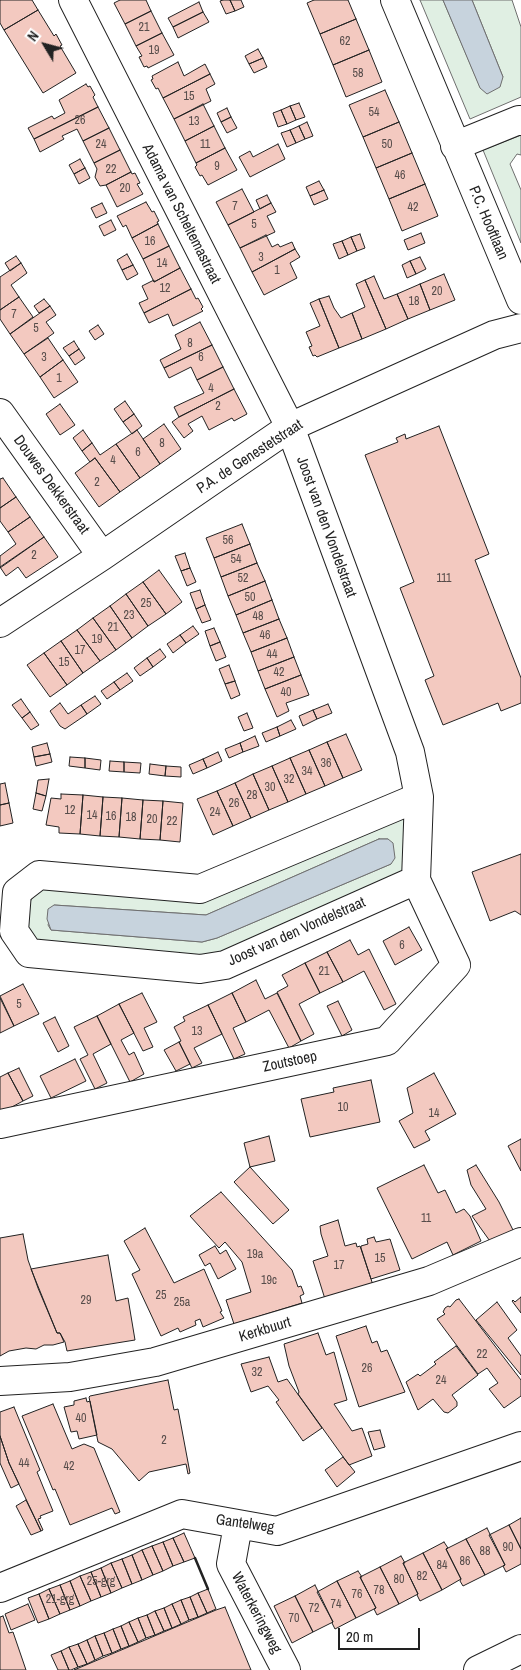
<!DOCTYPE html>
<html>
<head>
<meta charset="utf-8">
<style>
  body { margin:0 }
  #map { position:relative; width:521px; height:1670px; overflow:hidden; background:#fff; font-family:"Archivo Narrow",sans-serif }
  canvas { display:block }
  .north { position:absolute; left:20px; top:20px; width:50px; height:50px; -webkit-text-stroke:4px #fff; paint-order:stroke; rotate:307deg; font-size:14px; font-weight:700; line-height:20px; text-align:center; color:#222 }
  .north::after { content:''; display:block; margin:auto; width:18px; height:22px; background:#222; clip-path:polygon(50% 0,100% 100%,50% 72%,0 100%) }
  .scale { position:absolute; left:338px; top:1628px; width:82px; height:22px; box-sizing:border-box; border:2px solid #222; border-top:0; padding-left:6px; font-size:15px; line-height:18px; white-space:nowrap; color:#222; -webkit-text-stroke:4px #fff; paint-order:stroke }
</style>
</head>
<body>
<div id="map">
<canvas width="521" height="1670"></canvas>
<div class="north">N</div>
<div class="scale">20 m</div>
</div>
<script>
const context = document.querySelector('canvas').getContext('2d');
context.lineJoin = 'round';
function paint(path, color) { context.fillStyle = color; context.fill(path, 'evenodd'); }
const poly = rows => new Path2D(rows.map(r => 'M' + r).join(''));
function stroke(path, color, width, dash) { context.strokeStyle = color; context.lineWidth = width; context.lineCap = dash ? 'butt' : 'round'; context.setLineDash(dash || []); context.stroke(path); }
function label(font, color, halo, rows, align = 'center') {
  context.font = font + ' "Archivo Narrow",sans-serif'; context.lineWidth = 4; context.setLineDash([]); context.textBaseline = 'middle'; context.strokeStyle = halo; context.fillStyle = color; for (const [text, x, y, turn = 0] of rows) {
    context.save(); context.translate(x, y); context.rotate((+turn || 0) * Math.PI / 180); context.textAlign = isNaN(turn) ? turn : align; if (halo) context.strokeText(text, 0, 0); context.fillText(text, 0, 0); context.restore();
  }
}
const green = poly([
  [420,0,443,0,480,87,487,93,503,77,472,0,512,0,521,27,521,97,470,119,420,0],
  [521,135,521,155,517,154,510,164,521,190,521,243,483,150,521,135],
  [403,818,410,822,409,860,400,873,206,959,39,947,29,935,26,910,32,898,43,889,194,902,403,818],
  [379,839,388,839,391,864,217,938,202,942,51,930,48,925,54,905,206,915,379,839]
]);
paint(green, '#e0efe3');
stroke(green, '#6f6f6f', 1);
const water = poly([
  [443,0,472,0,503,77,500,87,487,94,480,88,443,0],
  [379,839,388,839,393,843,395,858,391,864,217,938,202,942,51,930,47,919,48,909,54,905,206,915,379,839]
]);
paint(water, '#c7d3dd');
stroke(water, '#6f6f6f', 1);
const building = poly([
  [0,0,32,0,38,10,4,30,0,23,0,0],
  [120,0,146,0,151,11,125,24,114,3,120,0],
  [223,0,230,0,235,11,226,14,220,1,223,0],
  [230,0,241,0,244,7,235,11,230,0],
  [314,0,348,0,356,19,320,34,307,3,314,0],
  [199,2,203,12,173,27,168,18,199,2],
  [38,10,54,36,56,34,62,45,60,46,76,73,43,93,4,30,38,10],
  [151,11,162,33,136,46,125,24,151,11],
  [203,12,209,22,178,38,173,27,203,12],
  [356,19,369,50,333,65,320,34,356,19],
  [162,33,174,55,148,68,147,66,144,67,139,57,142,56,136,46,162,33],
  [258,49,263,58,249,64,245,56,258,49],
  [369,50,382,82,346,97,333,65,369,50],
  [263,58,267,67,254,73,249,64,263,58],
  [178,62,184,76,205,64,210,74,163,98,158,88,156,89,151,80,153,79,152,76,178,62],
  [210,74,215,84,206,89,211,101,174,119,163,98,210,74],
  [86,84,88,87,90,86,95,95,93,97,98,107,34,139,28,128,52,116,54,119,65,113,59,100,86,84],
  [385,90,399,122,363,137,349,105,385,90],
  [299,103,305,117,296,120,290,106,299,103],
  [203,104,214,126,185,141,174,119,203,104],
  [290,106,296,120,287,124,281,110,290,106],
  [98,107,109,128,83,141,77,129,62,136,64,139,40,152,34,139,98,107],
  [227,108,231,117,221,122,217,113,227,108],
  [281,110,287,124,278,127,273,113,281,110],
  [231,117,237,128,227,133,221,122,231,117],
  [307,122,313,136,305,139,299,126,307,122],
  [399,122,412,153,376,168,363,137,399,122],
  [214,126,225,148,196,163,185,141,214,126],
  [299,126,305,139,296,143,290,130,299,126],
  [109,128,120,150,94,163,83,141,109,128],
  [290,130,296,143,287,147,281,133,290,130],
  [278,144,285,159,250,177,239,157,250,151,253,157,278,144],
  [225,148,237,170,208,185,202,175,200,176,195,167,197,165,196,163,225,148],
  [120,150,131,172,106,185,100,186,95,177,97,169,94,163,120,150],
  [412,153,425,184,389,199,376,168,412,153],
  [80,159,85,168,74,174,69,165,80,159],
  [85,168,90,178,79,184,74,174,85,168],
  [131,172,132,174,135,173,140,183,137,184,143,194,117,207,106,185,131,172],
  [319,181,324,190,310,196,306,187,319,181],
  [425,184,438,216,402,231,389,199,425,184],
  [242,189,254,212,228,225,216,202,242,189],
  [324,190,328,199,314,205,310,196,324,190],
  [267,195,271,203,260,209,256,200,267,195],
  [146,202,152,212,154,211,159,221,157,222,158,224,132,238,126,225,123,227,117,216,146,202],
  [102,203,107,213,96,218,91,208,102,203],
  [271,203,276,212,267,216,275,232,240,248,228,225,271,203],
  [111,220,116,230,104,236,99,226,111,220],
  [158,224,169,246,143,259,132,238,158,224],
  [421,233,425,243,408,250,404,240,421,233],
  [360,234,365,248,357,251,351,237,360,234],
  [266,235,272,247,278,244,280,247,292,242,295,249,252,272,240,248,266,235],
  [351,237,357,251,348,255,342,241,351,237],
  [342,241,348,255,339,259,333,244,342,241],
  [169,246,180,268,154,282,143,259,169,246],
  [295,249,300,257,290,263,297,278,264,295,252,272,295,249],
  [127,254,133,265,122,270,117,260,127,254],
  [16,256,21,263,10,271,5,263,16,256],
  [420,257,426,269,416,274,410,261,420,257],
  [410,261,416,274,407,278,402,265,410,261],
  [21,263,27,273,11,285,19,297,0,310,0,277,21,263],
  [133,265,138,274,127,280,122,270,133,265],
  [180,268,191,289,144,313,139,303,148,299,142,286,154,280,154,282,180,268],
  [444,274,455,300,430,310,420,284,444,274],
  [374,276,384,299,397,294,408,319,386,329,365,280,374,276],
  [365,280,386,329,362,339,352,313,365,307,356,284,365,280],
  [420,284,430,310,408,319,397,294,420,284],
  [191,289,196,299,198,298,203,307,201,309,203,311,173,326,168,314,149,323,144,313,191,289],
  [329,296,334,308,341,318,352,313,362,339,339,348,319,299,329,296],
  [19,297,33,317,10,334,0,319,0,310,19,297],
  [44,299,50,306,39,313,34,306,44,299],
  [319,299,339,348,317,357,315,355,313,356,309,347,312,346,306,332,320,326,310,303,319,299],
  [50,306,56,315,46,322,54,333,24,354,10,334,50,306],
  [200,322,212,345,164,368,160,360,181,349,175,335,200,322],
  [98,325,104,334,95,340,89,331,98,325],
  [48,338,63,360,40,377,24,354,48,338],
  [74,341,79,349,69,356,63,348,74,341],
  [212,345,223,367,197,380,191,367,169,378,164,368,212,345],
  [79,349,85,358,75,365,69,356,79,349],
  [63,360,78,382,54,398,40,377,63,360],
  [223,367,234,389,179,417,174,407,204,393,197,380,223,367],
  [234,389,247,414,234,421,232,418,209,430,202,416,188,424,193,431,184,438,172,422,179,417,234,389],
  [125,401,134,414,123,422,114,409,125,401],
  [60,404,75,425,60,435,46,414,60,404],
  [134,414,142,426,132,434,123,422,134,414],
  [164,424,181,449,160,464,143,439,164,424],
  [439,426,489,554,475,560,521,678,521,703,501,711,498,703,443,725,425,680,434,676,400,588,414,582,365,455,398,442,396,438,405,434,406,439,439,426],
  [83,430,92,443,82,451,73,438,83,430],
  [137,430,160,464,140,478,116,444,137,430],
  [92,443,100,455,116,444,140,478,120,492,95,458,90,462,82,451,92,443],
  [95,458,120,492,99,507,75,473,95,458],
  [3,478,16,497,0,508,0,479,3,478],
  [16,497,30,517,8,532,0,521,0,508,16,497],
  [30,517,44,537,0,568,0,556,16,544,8,532,30,517],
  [242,524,250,544,214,558,206,538,242,524],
  [44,537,58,557,26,578,18,567,6,576,0,567,44,537],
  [250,544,257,563,221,577,214,558,250,544],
  [185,553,190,568,181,571,175,556,185,553],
  [257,563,265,581,228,596,221,577,257,563],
  [190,568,196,582,187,586,181,571,190,568],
  [159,570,182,602,166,614,143,582,159,570],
  [265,581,272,600,236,615,228,596,265,581],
  [143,582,166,614,148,626,126,594,143,582],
  [200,590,205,605,196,609,190,593,200,590],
  [126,594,148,626,132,638,110,606,126,594],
  [272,600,279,619,243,633,236,615,272,600],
  [205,605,211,620,202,623,196,609,205,605],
  [110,606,132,638,116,650,93,618,110,606],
  [93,618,116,650,100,661,77,630,93,618],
  [279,619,287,638,251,652,243,633,279,619],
  [193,626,199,634,186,643,180,635,193,626],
  [214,628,220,642,210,646,205,631,214,628],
  [77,630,100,661,83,673,61,641,77,630],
  [180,635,186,643,173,653,167,644,180,635],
  [287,638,294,657,258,671,251,652,287,638],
  [61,641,83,673,67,685,44,653,61,641],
  [220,642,226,657,216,661,210,646,220,642],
  [160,649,166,657,153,667,147,658,160,649],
  [44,653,67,685,50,697,27,665,44,653],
  [294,657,301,675,265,689,258,671,294,657],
  [147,658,153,667,140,676,134,668,147,658],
  [229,665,235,681,225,684,219,669,229,665],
  [127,673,133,681,120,690,114,682,127,673],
  [301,675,309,695,286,703,289,711,277,717,265,689,301,675],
  [235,681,240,695,231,699,225,684,235,681],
  [114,682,120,690,107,699,101,691,114,682],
  [95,696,101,704,87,714,81,705,95,696],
  [21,699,30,712,22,718,12,705,21,699],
  [60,703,68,714,81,705,87,714,65,729,60,726,50,711,60,703],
  [328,704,332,713,317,719,313,710,328,704],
  [313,710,317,719,303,726,299,716,313,710],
  [30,712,39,725,31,730,22,718,30,712],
  [247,713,253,728,244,731,238,717,247,713],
  [291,720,296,729,280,736,277,727,291,720],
  [277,727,280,736,266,742,262,733,277,727],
  [346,734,362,770,343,778,327,742,346,734],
  [255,736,259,746,243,752,240,743,255,736],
  [327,742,343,778,325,786,309,750,327,742],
  [47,743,50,754,34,757,32,747,47,743],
  [240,743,243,752,229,758,225,749,240,743],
  [309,750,325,786,306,794,290,758,309,750],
  [218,752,222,761,207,768,203,759,218,752],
  [50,754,52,762,36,766,34,757,50,754],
  [70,757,85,758,85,768,69,766,70,757],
  [85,758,101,760,100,770,85,768,85,758],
  [290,758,306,794,288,802,272,766,290,758],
  [203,759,207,768,193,774,189,765,203,759],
  [110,761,124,762,124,772,109,771,110,761],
  [124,762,141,763,140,773,124,772,124,762],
  [150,764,166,766,165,776,149,774,150,764],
  [166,766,181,767,181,777,165,776,166,766],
  [272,766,288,802,269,810,253,774,272,766],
  [253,774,269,810,251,818,235,783,253,774],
  [49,779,46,796,36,793,38,780,49,779],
  [5,783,9,803,0,805,0,784,5,783],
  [235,783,251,818,233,826,217,791,235,783],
  [217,791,233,826,213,835,197,799,217,791],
  [36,793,46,796,42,811,33,809,36,793],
  [61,794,83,795,80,834,59,833,59,827,46,825,51,798,61,799,61,794],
  [83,795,103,797,100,836,80,834,83,795],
  [103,797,122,798,119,837,100,836,103,797],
  [122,798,143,800,140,839,119,837,122,798],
  [143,800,163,801,160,840,140,839,143,800],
  [163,801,183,803,180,842,160,840,163,801],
  [9,803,13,823,0,826,0,805,9,803],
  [521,854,521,915,515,911,490,921,472,872,521,854],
  [409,927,422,950,395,965,383,941,409,927],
  [350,940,358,955,369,949,396,1004,384,1010,364,971,343,982,327,952,350,940],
  [327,952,343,982,320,993,305,963,327,952],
  [305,963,320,993,299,1004,314,1034,301,1041,277,992,288,986,282,975,305,963],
  [256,980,265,999,277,993,301,1041,289,1048,269,1010,246,1022,232,993,256,980],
  [23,984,39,1014,14,1026,0,996,23,984],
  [142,993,157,1022,144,1028,153,1047,143,1051,119,1004,142,993],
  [232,993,246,1022,233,1028,245,1054,234,1059,208,1005,232,993],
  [0,998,14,1026,0,1033,0,998],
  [338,1001,352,1030,342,1036,327,1006,338,1001],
  [119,1004,134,1033,121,1040,129,1055,134,1052,144,1074,130,1082,97,1016,119,1004],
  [208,1005,222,1034,194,1048,202,1063,192,1068,179,1042,181,1041,174,1027,185,1021,183,1017,208,1005],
  [97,1016,111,1044,93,1054,107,1083,95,1089,80,1059,88,1055,74,1027,97,1016],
  [55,1017,69,1046,58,1052,43,1023,55,1017],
  [179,1042,190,1064,176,1071,164,1050,179,1042],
  [75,1059,86,1081,51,1098,40,1076,75,1059],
  [19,1068,33,1096,23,1101,8,1073,19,1068],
  [8,1073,23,1101,10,1108,0,1110,0,1077,8,1073],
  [434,1073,456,1114,425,1131,430,1140,414,1148,399,1121,413,1113,407,1088,434,1073],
  [371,1080,380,1122,310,1137,301,1099,334,1092,333,1088,371,1080],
  [269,1136,275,1161,250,1167,244,1143,269,1136],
  [521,1139,521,1171,508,1146,521,1139],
  [424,1165,438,1193,445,1190,456,1213,464,1209,470,1216,481,1241,453,1255,447,1242,412,1259,377,1188,424,1165],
  [476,1165,499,1202,514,1232,492,1244,472,1216,486,1209,471,1185,467,1170,476,1165],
  [250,1167,289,1210,273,1224,234,1182,250,1167],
  [221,1192,292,1270,298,1287,301,1286,304,1294,300,1296,302,1303,234,1324,226,1300,251,1292,242,1262,225,1242,219,1248,190,1216,221,1192],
  [338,1220,345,1246,356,1243,357,1247,360,1246,373,1285,325,1299,313,1261,328,1256,321,1234,320,1226,338,1220],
  [145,1228,174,1283,204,1269,222,1311,220,1312,224,1318,203,1327,200,1319,195,1321,196,1325,180,1332,178,1328,161,1336,132,1274,140,1270,124,1241,145,1228],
  [23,1234,28,1260,38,1288,57,1333,60,1333,64,1342,53,1345,44,1345,36,1349,26,1348,9,1351,0,1356,0,1238,23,1234],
  [374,1237,376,1242,390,1239,400,1270,371,1279,361,1248,361,1246,368,1244,367,1239,374,1237],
  [215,1246,220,1254,226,1250,236,1269,218,1279,210,1263,205,1266,199,1255,215,1246],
  [108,1255,116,1301,128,1298,135,1340,67,1351,65,1342,60,1333,57,1333,31,1269,108,1255],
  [521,1297,521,1313,512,1301,513,1300,515,1302,521,1297],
  [459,1299,521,1380,521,1396,504,1408,489,1389,498,1383,487,1368,478,1374,437,1319,445,1314,443,1312,445,1308,448,1306,450,1307,456,1300,459,1299],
  [497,1302,517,1330,508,1338,521,1356,521,1375,476,1320,497,1302],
  [366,1326,372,1343,377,1341,381,1352,387,1350,405,1392,359,1407,336,1336,366,1326],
  [318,1333,326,1355,334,1352,347,1400,334,1404,352,1431,362,1428,372,1456,349,1465,298,1394,299,1392,289,1366,284,1344,318,1333],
  [456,1346,478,1375,452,1395,457,1402,457,1406,448,1413,444,1412,433,1399,418,1410,406,1382,418,1374,420,1376,436,1364,434,1362,456,1346],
  [269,1357,278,1382,287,1379,322,1428,303,1441,276,1402,279,1400,268,1386,251,1392,241,1364,269,1357],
  [168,1380,174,1410,178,1409,190,1473,188,1474,186,1464,149,1472,139,1481,112,1449,98,1442,89,1397,90,1396,168,1380],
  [86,1398,87,1402,90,1401,97,1435,79,1439,77,1431,71,1432,64,1407,74,1405,74,1401,86,1398],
  [53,1404,72,1449,84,1444,94,1448,120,1512,115,1514,112,1508,70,1525,55,1489,53,1490,22,1416,53,1404],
  [14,1407,40,1470,37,1472,53,1511,40,1516,41,1518,38,1519,43,1530,41,1531,9,1463,0,1436,0,1412,14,1407],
  [380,1430,385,1447,374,1450,368,1432,380,1430],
  [0,1436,9,1463,19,1484,11,1488,0,1463,0,1436],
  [343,1457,355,1472,337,1487,325,1470,343,1457],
  [26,1500,41,1531,31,1535,16,1506,26,1500],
  [521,1518,521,1549,509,1525,521,1518],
  [509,1525,521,1549,521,1564,506,1572,503,1566,505,1565,489,1535,509,1525],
  [487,1528,505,1565,485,1575,466,1539,487,1528],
  [184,1533,195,1558,184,1562,173,1538,184,1533],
  [173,1538,184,1562,173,1566,163,1542,173,1538],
  [466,1539,485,1575,463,1586,460,1581,461,1579,446,1549,466,1539],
  [163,1542,173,1566,163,1571,152,1546,163,1542],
  [444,1542,448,1548,446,1549,461,1579,442,1590,423,1553,444,1542],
  [152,1546,163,1571,153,1575,142,1550,152,1546],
  [142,1550,153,1575,142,1580,132,1555,142,1550],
  [423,1553,442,1590,420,1601,417,1595,418,1594,403,1563,423,1553],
  [132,1555,142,1580,132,1584,122,1559,132,1555],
  [401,1556,405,1563,403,1563,418,1594,399,1604,380,1567,401,1556],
  [122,1559,132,1584,122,1588,111,1563,122,1559],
  [111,1563,122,1588,111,1593,101,1568,111,1563],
  [380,1567,399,1604,377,1615,374,1609,376,1608,360,1577,380,1567],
  [101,1568,111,1593,101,1597,91,1572,101,1568],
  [358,1571,362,1577,360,1577,376,1608,356,1618,337,1581,358,1571],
  [91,1572,101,1597,91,1601,80,1576,91,1572],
  [80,1576,91,1601,80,1606,70,1581,80,1576],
  [70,1581,80,1606,70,1610,60,1585,70,1581],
  [337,1581,356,1618,335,1629,332,1623,333,1622,317,1592,337,1581],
  [60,1585,70,1610,60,1614,49,1589,60,1585],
  [315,1585,333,1622,313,1632,295,1596,315,1585],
  [49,1589,60,1614,49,1619,39,1594,49,1589],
  [208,1589,216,1609,207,1613,198,1593,208,1589],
  [198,1593,207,1613,198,1617,190,1597,198,1593],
  [39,1594,49,1619,38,1623,28,1598,39,1594],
  [295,1596,313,1632,292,1643,274,1606,295,1596],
  [190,1597,198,1617,189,1620,181,1600,190,1597],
  [181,1600,189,1620,181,1624,172,1604,181,1600],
  [28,1604,35,1620,11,1630,5,1614,28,1604],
  [172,1604,181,1624,172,1628,164,1608,172,1604],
  [225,1607,251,1670,74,1670,216,1610,225,1607],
  [164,1608,172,1628,164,1631,155,1611,164,1608],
  [155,1611,164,1631,155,1635,147,1615,155,1611],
  [147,1615,155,1635,146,1638,138,1618,147,1615],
  [3,1616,9,1633,13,1632,26,1670,0,1670,0,1617,3,1616],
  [138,1618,146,1638,138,1642,129,1622,138,1618],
  [129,1622,138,1642,129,1646,121,1626,129,1622],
  [121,1626,129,1646,121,1649,113,1629,121,1626],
  [113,1629,121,1649,112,1653,104,1633,113,1629],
  [104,1633,112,1653,103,1656,95,1636,104,1633],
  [95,1636,103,1656,95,1660,87,1640,95,1636],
  [87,1640,95,1660,87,1664,78,1644,87,1640],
  [78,1644,87,1664,78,1667,69,1647,78,1644],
  [69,1647,78,1667,71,1670,69,1670,61,1651,69,1647],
  [61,1651,69,1670,58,1670,51,1655,61,1651]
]);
paint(building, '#f3c9c0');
stroke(building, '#222', 1);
const minor = poly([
  [395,0,521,300],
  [455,146,519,120,521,121],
  [0,413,102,556],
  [0,623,102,556,290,427,494,335,521,328],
  [416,880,225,965,200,969,29,953,14,931,17,892,39,875,200,889,419,797],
  [0,1124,387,1041,456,965,416,880,419,797,410,752,290,427,73,0],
  [0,1381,70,1377,155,1362,429,1281,521,1242],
  [238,1525,231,1564,286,1670],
  [0,1588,182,1514,277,1531,521,1446],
  [478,1670,521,1649]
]);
stroke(minor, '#222', 30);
stroke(minor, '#fff', 28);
stroke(poly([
  [195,1558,208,1589]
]), '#222', 2.5);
label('12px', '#564c4a', null, [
  ["21",144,28],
  ["62",345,42],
  ["19",154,51],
  ["58",358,74],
  ["15",189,97],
  ["54",374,113],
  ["26",80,121],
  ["13",194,122],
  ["24",101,145],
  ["11",205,145],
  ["50",387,145],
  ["9",217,167],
  ["22",111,170],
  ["46",400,176],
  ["20",125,189],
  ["7",235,207],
  ["42",413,208],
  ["5",254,225],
  ["16",150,242],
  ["3",261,258],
  ["14",162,264],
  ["1",277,271],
  ["12",165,289],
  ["20",437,292],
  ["18",414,302],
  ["7",14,315],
  ["5",36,329],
  ["8",190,344],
  ["3",44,358],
  ["6",201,358],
  ["1",59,379],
  ["4",211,389],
  ["2",218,407],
  ["8",162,444],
  ["6",138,453],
  ["4",113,461],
  ["2",97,483],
  ["56",228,541],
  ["2",34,556],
  ["54",236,560],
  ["52",243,579],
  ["111",444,579],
  ["50",250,598],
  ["25",146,604],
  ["23",129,616],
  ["48",258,617],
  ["21",113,628],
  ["46",265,636],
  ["19",97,640],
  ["17",80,651],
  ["44",272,655],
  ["15",64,663],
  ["42",279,673],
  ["40",286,693],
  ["36",326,764],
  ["34",307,772],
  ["32",289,780],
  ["30",270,788],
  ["28",252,796],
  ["26",234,804],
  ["12",70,811],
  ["24",215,813],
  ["14",92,816],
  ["16",111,817],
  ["18",131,818],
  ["20",152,820],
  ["22",172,822],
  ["6",402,946],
  ["21",324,972],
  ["5",19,1005],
  ["13",197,1032],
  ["10",343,1108],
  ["14",434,1114],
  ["11",426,1219],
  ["19a",255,1255],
  ["15",380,1259],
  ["17",339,1266],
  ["19c",269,1281],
  ["25",161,1296],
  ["29",86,1301],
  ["25a",182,1303],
  ["22",482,1355],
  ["26",367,1369],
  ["32",257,1373],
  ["24",441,1381],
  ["40",81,1419],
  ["2",164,1441],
  ["44",24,1464],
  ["42",69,1467],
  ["90",508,1548],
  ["88",485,1552],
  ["86",465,1562],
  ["84",442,1566],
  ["82",422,1577],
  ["80",399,1580],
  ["25-grg",101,1582],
  ["78",379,1591],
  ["76",357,1595],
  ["21-grg",60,1600],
  ["74",336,1605],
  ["72",314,1609],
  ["70",294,1619]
]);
label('15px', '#222', '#fff', [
  ["Adama van Scheltemastraat",181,214,63],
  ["P.C. Hooftlaan",488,223,67],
  ["P.A. de Genestetstraat",250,457,-33],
  ["Douwes Dekkerstraat",51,485,54],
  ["Joost van den Vondelstraat",326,527,70],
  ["Joost van den Vondelstraat",297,932,-24],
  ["Zoutstoep",290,1062,-12],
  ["Kerkbuurt",265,1330,-17],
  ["Gantelweg",245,1524,8],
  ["Waterkeringweg",256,1613,62]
]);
</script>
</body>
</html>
